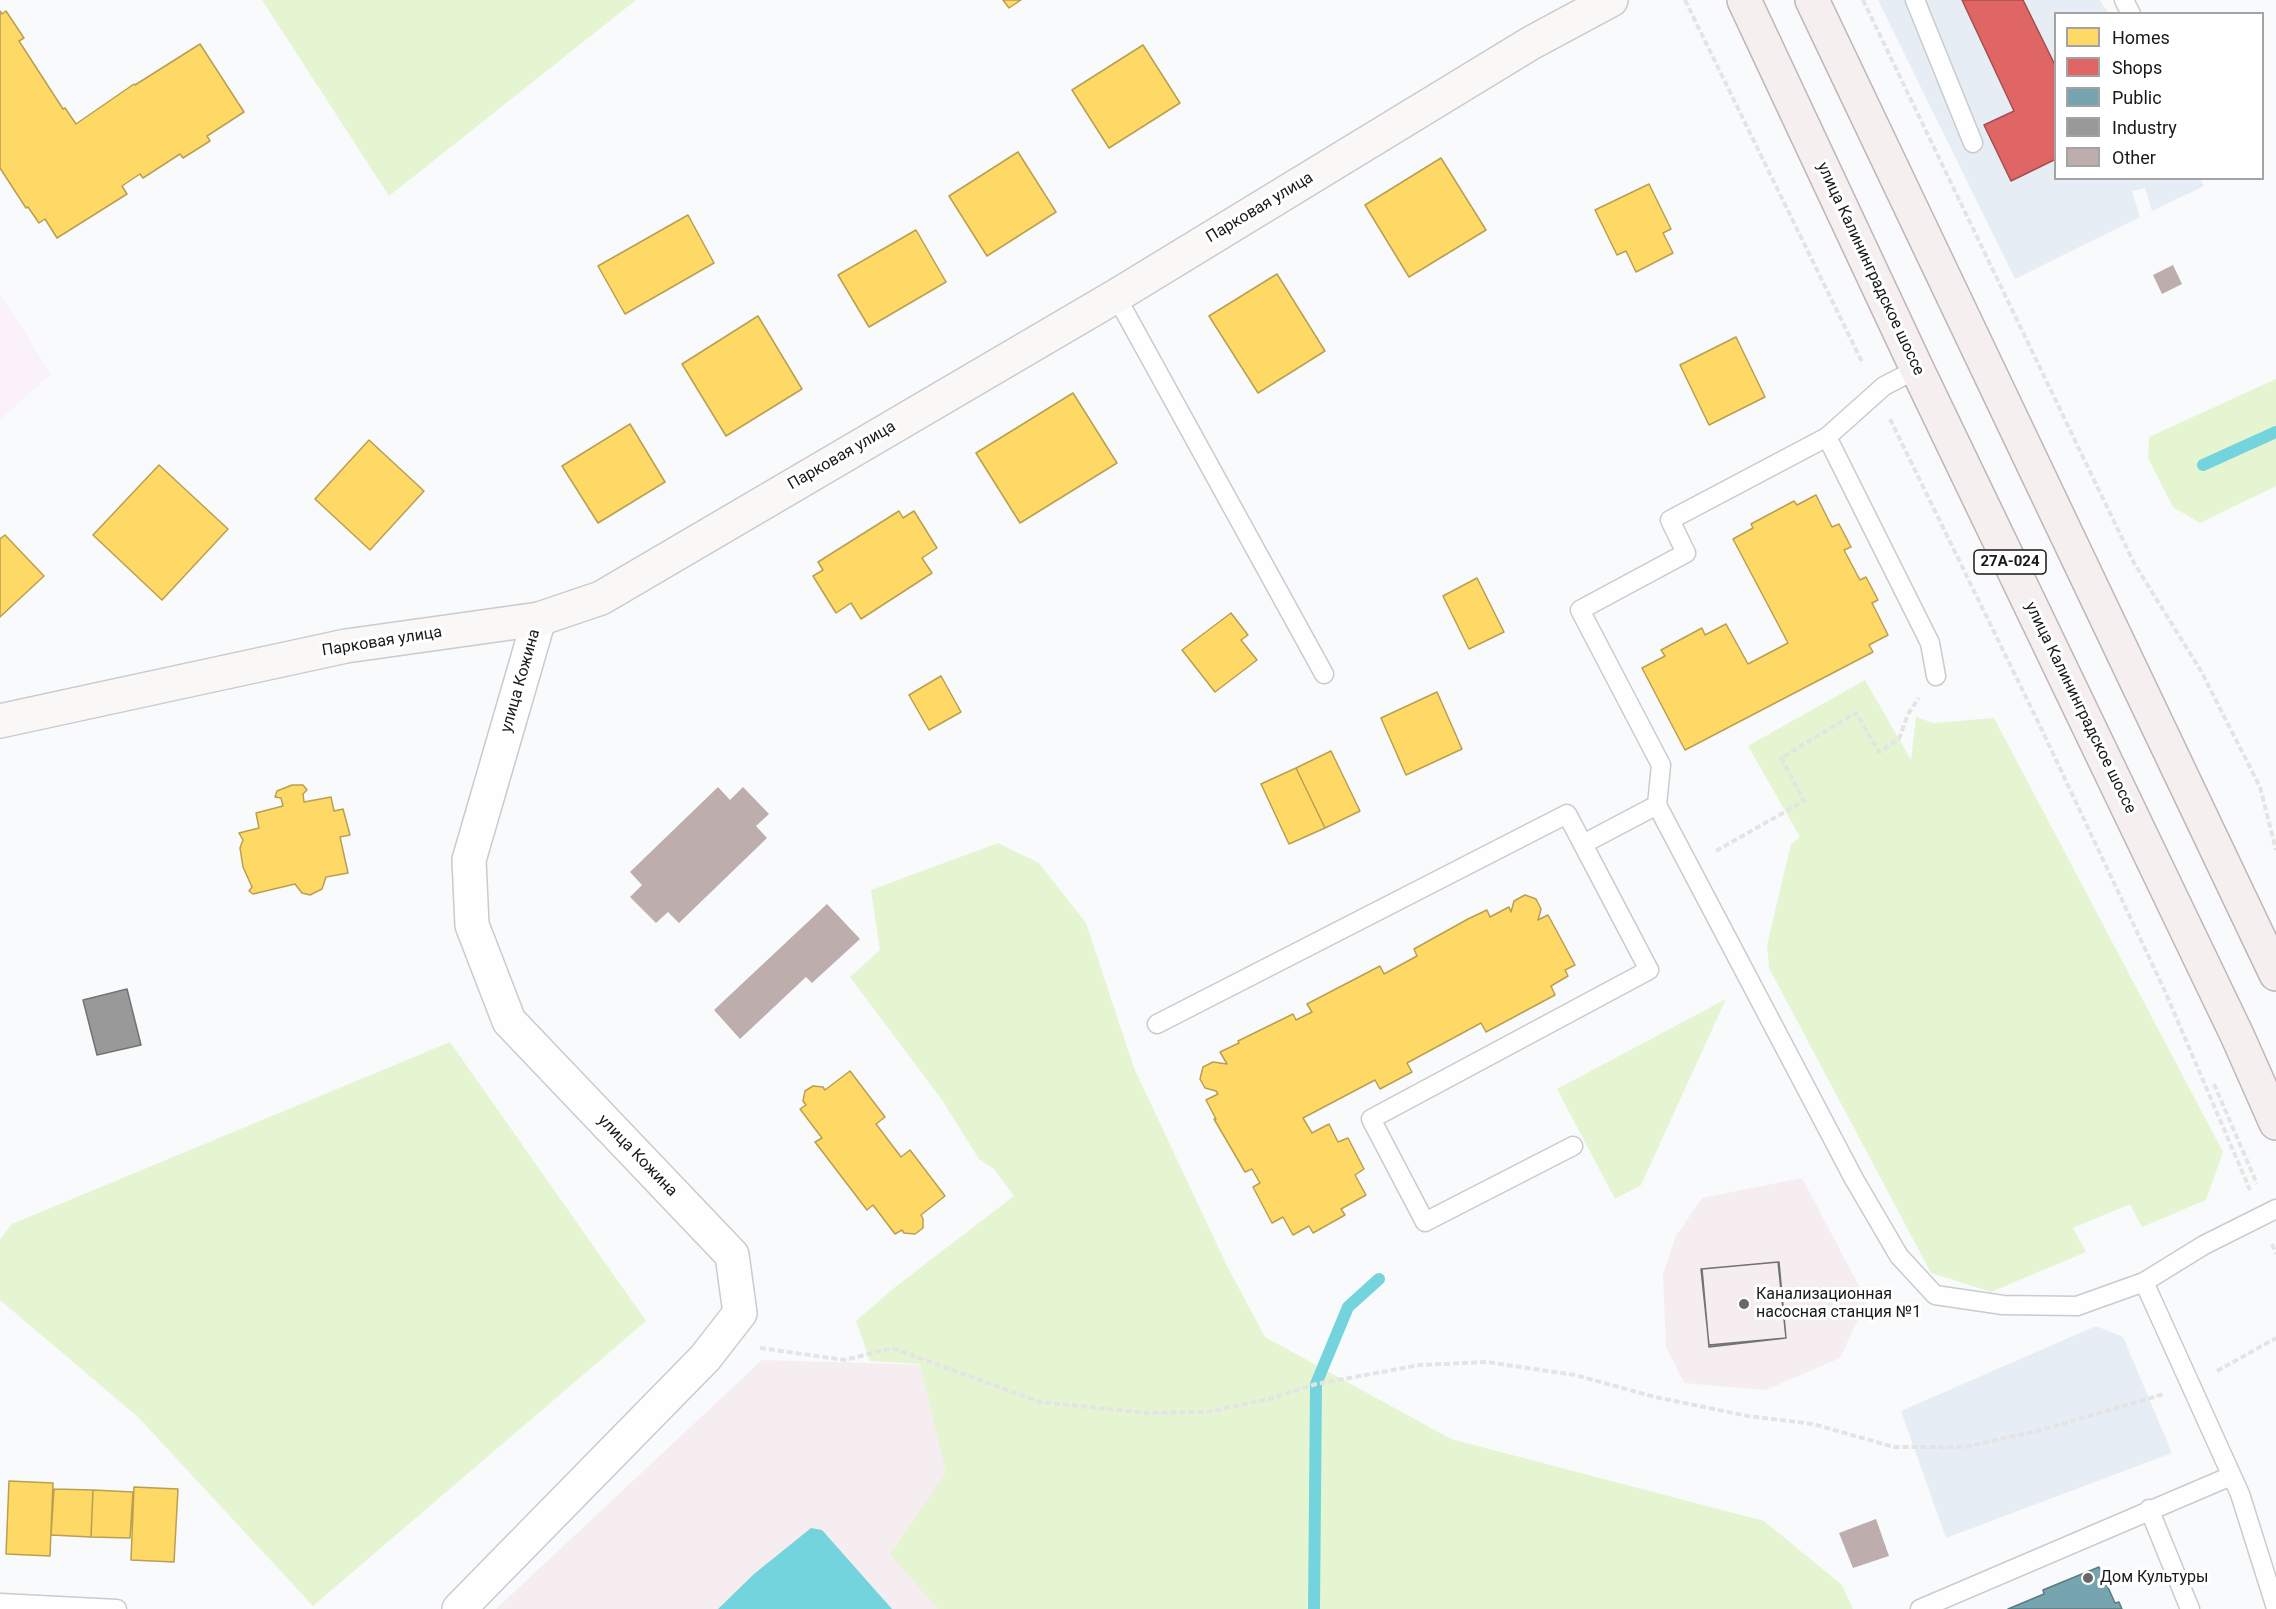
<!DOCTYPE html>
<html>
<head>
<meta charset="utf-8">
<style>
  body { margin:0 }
  #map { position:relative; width:2276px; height:1609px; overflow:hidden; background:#f8fafc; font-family:Roboto,sans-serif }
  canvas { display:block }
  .legend { position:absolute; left:2054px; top:12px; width:210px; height:168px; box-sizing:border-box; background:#fff; border:2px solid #a3a3a4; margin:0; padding:8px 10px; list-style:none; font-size:18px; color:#18191b }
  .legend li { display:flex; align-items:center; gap:12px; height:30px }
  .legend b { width:30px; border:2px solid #a3a3a4 }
</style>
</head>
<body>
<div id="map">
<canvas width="2276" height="1609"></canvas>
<ul class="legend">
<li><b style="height:16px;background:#ffd966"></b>Homes</li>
<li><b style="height:16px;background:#e06666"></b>Shops</li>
<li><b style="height:16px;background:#76a5af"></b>Public</li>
<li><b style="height:16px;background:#999"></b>Industry</li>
<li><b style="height:16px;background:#bdadad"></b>Other</li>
</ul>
</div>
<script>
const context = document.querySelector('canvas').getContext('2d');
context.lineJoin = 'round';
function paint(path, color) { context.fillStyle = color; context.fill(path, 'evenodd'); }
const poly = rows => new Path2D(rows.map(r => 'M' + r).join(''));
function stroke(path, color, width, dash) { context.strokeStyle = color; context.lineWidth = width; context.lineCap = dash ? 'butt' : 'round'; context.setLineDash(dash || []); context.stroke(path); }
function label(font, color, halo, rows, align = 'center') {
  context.font = font + ' Roboto,sans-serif'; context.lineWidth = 6; context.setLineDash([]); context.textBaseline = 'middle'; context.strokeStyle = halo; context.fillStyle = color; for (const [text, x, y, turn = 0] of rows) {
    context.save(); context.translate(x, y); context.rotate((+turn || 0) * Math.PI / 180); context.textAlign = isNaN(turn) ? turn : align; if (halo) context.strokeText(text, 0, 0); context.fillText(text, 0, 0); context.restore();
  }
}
paint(poly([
  [1878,0,2100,0,2108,13,2056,14,2056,178,2200,178,2204,186,2152,211,2145,188,2132,191,2140,217,2015,279],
  [2096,1326,2123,1337,2172,1453,1946,1538,1901,1411]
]), '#e7edf5');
paint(poly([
  [1802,1178,1867,1301,1840,1358,1766,1390,1684,1383,1666,1347,1663,1274,1676,1236,1702,1198],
  [762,1360,1240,1374,1335,1609,496,1609]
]), '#f6edf1');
paint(poly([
  [0,294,51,374,0,420]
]), '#faf1fb');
paint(poly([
  [262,0,636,0,389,196],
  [2276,379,2276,486,2200,523,2173,507,2148,458,2149,437],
  [1865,680,1911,760,1916,717,1933,723,1994,718,2223,1152,2206,1200,2142,1227,2130,1204,2073,1228,2086,1252,1991,1292,1931,1273,1769,968,1767,945,1791,844,1800,837,1748,746],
  [998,843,1039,863,1086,923,1134,1068,1228,1268,1265,1337,1451,1439,1764,1521,1842,1585,1853,1609,938,1609,890,1554,946,1473,920,1364,870,1361,856,1321,894,1288,1014,1196,994,1169,979,1159,942,1100,850,977,880,950,871,890],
  [1726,999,1641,1185,1615,1199,1557,1089],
  [450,1042,646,1321,313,1606,138,1417,0,1300,0,1239,12,1224]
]), '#e5f5d1');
paint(poly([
  [811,1528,822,1530,892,1609,718,1609,754,1574]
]), '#74d4de');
const homes = poly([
  [1003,0,1021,0,1009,8,1003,0],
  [0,11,2,14,6,11,24,38,19,41,63,109,65,108,76,124,134,84,135,85,200,44,244,112,207,136,210,141,183,158,180,154,143,178,140,174,122,186,127,194,57,238,45,219,39,223,28,207,26,208,0,168,0,11],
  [1143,45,1180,103,1109,148,1072,90,1143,45],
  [1018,152,1056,212,987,256,949,196,1018,152],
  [1441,158,1486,230,1409,277,1365,205,1441,158],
  [1649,184,1671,229,1663,233,1673,253,1636,272,1626,251,1617,255,1595,210,1649,184],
  [688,215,714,263,625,314,598,266,688,215],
  [916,230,946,282,869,327,838,275,916,230],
  [1277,274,1325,351,1258,393,1209,316,1277,274],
  [758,316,802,389,726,436,682,364,758,316],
  [1736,337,1765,397,1709,425,1680,365,1736,337],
  [1073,393,1117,463,1020,523,976,453,1073,393],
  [630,424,665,482,598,523,562,466,630,424],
  [369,440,424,491,370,550,315,499,369,440],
  [159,465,228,529,162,600,93,535,159,465],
  [1816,495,1832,527,1839,524,1851,547,1844,550,1860,580,1866,577,1878,600,1872,603,1888,635,1869,645,1873,652,1685,750,1642,668,1665,656,1661,650,1702,628,1705,635,1726,624,1748,664,1788,643,1733,539,1753,528,1751,524,1794,501,1797,505,1816,495],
  [899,511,903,518,914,511,937,548,922,558,932,573,861,619,851,603,836,613,813,576,823,570,818,562,899,511],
  [5,535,44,576,0,617,0,539,5,535],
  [1477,578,1504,632,1469,649,1443,596,1477,578],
  [1231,613,1248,635,1241,640,1257,660,1215,692,1182,650,1231,613],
  [941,676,961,712,929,730,909,695,941,676],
  [1437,692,1462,749,1406,775,1381,718,1437,692],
  [1331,751,1360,811,1325,828,1296,768,1331,751],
  [1296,768,1325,828,1289,844,1261,784,1296,768],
  [292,785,303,785,307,790,303,794,304,802,331,797,334,811,343,809,350,835,340,837,348,873,326,877,322,889,310,895,302,893,295,884,253,894,249,891,252,887,243,867,240,848,243,840,239,833,259,828,256,813,283,806,281,798,275,797,277,791,292,785],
  [1525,895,1536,899,1541,909,1538,920,1548,915,1575,965,1565,970,1568,976,1551,986,1555,995,1486,1032,1481,1023,1407,1063,1412,1072,1380,1089,1375,1080,1303,1118,1312,1133,1329,1124,1338,1142,1348,1138,1364,1169,1355,1175,1366,1195,1341,1209,1345,1215,1313,1233,1309,1226,1293,1235,1283,1217,1272,1223,1253,1187,1260,1183,1252,1169,1245,1172,1214,1119,1216,1119,1206,1100,1218,1094,1216,1091,1205,1088,1200,1079,1203,1067,1213,1062,1227,1064,1220,1052,1239,1043,1238,1041,1293,1014,1296,1020,1312,1012,1307,1004,1380,966,1384,974,1417,956,1414,949,1468,919,1487,910,1490,917,1509,907,1511,912,1514,901,1525,895],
  [850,1071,885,1117,876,1124,901,1157,910,1150,945,1196,921,1215,923,1219,923,1228,915,1234,904,1233,902,1230,895,1234,873,1205,867,1210,815,1142,822,1138,800,1109,806,1105,803,1101,805,1091,813,1086,823,1087,825,1090,850,1071],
  [9,1481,53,1483,50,1556,6,1554,9,1481],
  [134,1487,178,1489,174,1562,131,1560,134,1487],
  [54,1489,93,1490,91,1537,51,1535,54,1489],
  [93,1490,133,1492,130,1538,91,1537,93,1490]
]);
paint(homes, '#ffd966');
stroke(homes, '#ba9f50', 1.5);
const shops = poly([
  [1962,0,2023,0,2056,67,2056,159,2011,181,1984,125,2014,111,1962,0]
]);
paint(shops, '#e06666');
stroke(shops, '#a44f50', 1.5);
const public = poly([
  [2099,1567,2115,1603,2119,1602,2122,1609,2008,1609,2044,1594,2043,1590,2099,1567]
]);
paint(public, '#76a5af');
stroke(public, '#5a7b83', 1.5);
const industry = poly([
  [127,989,141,1045,97,1055,83,1000,127,989],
  [1778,1262,1786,1338,1709,1347,1702,1269,1778,1262],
  [1779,1262,1786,1338,1709,1345,1701,1269,1779,1262]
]);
paint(industry, '#999');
stroke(industry, '#727373', 1.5);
stroke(poly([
  [2203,465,2276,432],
  [1314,1609,1316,1384,1348,1307,1379,1279]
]), '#74d4de', 12);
paint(poly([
  [2173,265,2182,284,2162,294,2153,275],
  [718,787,730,800,743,787,769,814,756,826,767,838,679,923,668,912,656,923,630,897,642,885,630,872],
  [827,904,860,939,812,983,806,977,740,1039,714,1010],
  [1876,1519,1889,1556,1853,1568,1839,1533]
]), '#bdadad');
const lane = poly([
  [1915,0,1973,143],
  [2124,0,2131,14],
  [1116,296,1324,674],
  [1917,369,1884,386,1827,437,1930,643,1936,676],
  [1827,437,1670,520,1686,553,1580,610,1661,765,1657,805,1854,1179,1899,1256,1935,1295,2003,1305,2077,1306,2144,1282,2204,1245,2276,1209],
  [1583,844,1657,805],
  [1157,1024,1567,814,1649,970,1371,1119,1425,1222,1573,1146],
  [2144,1282,2240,1494,2276,1608],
  [2149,1509,2190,1609],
  [0,1603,117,1609],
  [1920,1609,2231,1476]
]);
const street = poly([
  [459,1609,705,1358,740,1313,732,1255,509,1021,472,925,469,860,539,619]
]);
const secondary = poly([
  [0,721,346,646,539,619,601,598,1116,296,1531,43,1611,0]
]);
const primary = poly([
  [1744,0,1917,369,2237,1035,2276,1123],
  [1812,0,2276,974]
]);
stroke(lane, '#c9cbcd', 21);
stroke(street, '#c9cbcd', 36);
stroke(secondary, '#c9cbcd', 36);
stroke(primary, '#c2b5b8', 36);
stroke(poly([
  [1685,0,1863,364],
  [1863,0,2134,563,2201,671,2260,787,2276,850],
  [1890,419,2041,728,2164,989,2250,1190],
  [1716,851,1804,801,1781,758,1856,713,1879,752,1899,739,1908,714,1919,698],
  [2214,1084,2257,1184],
  [2272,1244,2276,1254],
  [760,1348,845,1360,892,1348,1040,1402,1147,1413,1207,1412,1269,1399,1316,1384,1420,1365,1487,1362,1575,1375,1655,1397,1748,1416,1813,1424,1894,1447,1965,1447,2045,1429,2164,1394],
  [2217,1371,2276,1338]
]), '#e4e4e5', 4, [6, 3]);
stroke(lane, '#fefeff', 18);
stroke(street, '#fefeff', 33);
stroke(secondary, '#faf7f7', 33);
stroke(primary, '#f5eff0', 33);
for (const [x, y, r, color] of [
  [1744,1304,6,"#66686a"],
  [2088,1578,6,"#66686a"]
]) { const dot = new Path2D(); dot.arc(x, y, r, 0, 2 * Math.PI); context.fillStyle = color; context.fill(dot); stroke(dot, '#fff', 2); }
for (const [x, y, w] of [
  [2010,562,72]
]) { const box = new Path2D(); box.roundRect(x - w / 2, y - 12, w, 24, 4.5); context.fillStyle = '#fff'; context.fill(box); stroke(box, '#18191b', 1.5); }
label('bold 15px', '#18191b', null, [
  ["27А-024",2010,562]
]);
label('16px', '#18191b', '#fff', [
  ["Парковая улица",1260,208,-31],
  ["улица Калининградское шоссе",1870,269,65],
  ["Парковая улица",842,456,-30],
  ["Парковая улица",382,642,-9],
  ["улица Кожина",521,681,-74],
  ["улица Калининградское шоссе",2080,708,64],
  ["улица Кожина",637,1156,46]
]);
label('16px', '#18191b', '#fff', [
  ["Канализационная",1756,1295],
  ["насосная станция №1",1756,1313],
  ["Дом Культуры",2100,1578]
], 'left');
</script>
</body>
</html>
